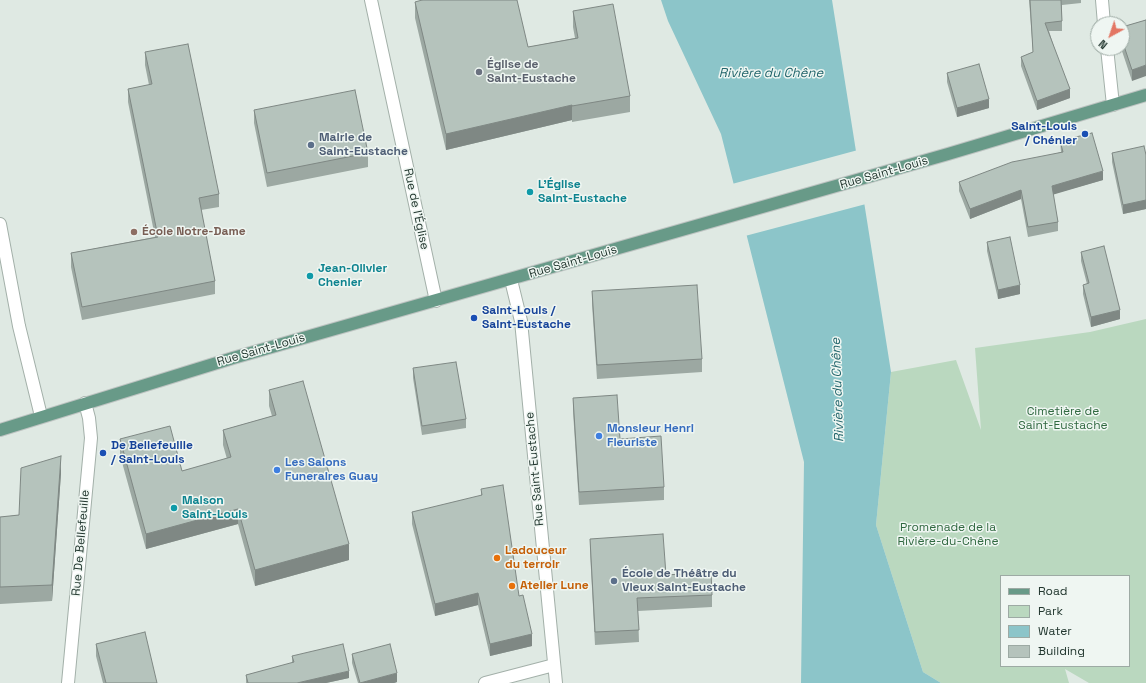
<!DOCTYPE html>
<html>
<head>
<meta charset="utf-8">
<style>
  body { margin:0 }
  #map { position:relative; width:1146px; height:683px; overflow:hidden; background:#dfe9e3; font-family:"Space Grotesk",sans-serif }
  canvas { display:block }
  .legend { position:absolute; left:1000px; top:575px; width:130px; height:92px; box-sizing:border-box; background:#eff6f2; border:1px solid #9daaa4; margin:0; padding:5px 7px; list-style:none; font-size:12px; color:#22372f }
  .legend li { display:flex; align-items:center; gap:8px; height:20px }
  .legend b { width:20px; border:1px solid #9daaa4 }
  .north { position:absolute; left:1090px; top:16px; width:40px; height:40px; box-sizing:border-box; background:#eff6f2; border:1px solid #9daaa4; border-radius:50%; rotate:220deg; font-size:11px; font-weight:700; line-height:16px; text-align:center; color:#22372f }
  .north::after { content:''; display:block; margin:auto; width:14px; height:18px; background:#e37663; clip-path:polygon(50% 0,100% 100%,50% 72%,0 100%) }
</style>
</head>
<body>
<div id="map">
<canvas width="1146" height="683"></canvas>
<ul class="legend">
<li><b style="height:5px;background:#689a88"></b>Road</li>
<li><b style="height:11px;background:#bad8bf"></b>Park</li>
<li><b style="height:11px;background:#8cc5c9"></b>Water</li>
<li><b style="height:11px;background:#b5c3bc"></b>Building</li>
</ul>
<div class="north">N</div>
</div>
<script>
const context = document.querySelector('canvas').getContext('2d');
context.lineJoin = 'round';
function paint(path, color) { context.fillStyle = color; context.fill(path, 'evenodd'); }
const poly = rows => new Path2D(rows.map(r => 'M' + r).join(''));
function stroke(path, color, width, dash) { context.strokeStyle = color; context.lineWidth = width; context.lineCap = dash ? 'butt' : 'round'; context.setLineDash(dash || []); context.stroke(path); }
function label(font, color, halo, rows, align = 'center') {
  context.font = font + ' "Space Grotesk",sans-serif'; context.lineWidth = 3; context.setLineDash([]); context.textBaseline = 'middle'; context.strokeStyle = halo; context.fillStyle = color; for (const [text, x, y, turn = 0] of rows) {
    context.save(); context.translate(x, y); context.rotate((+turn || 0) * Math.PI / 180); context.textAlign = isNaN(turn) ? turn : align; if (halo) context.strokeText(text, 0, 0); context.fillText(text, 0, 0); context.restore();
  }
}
paint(poly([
  [1146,319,1146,683,1089,683,1065,669,1069,683,941,683,923,672,876,525,891,372,956,360,981,430,975,348,1090,332],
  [1001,576,1129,576,1129,666,1001,666]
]), '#bad8bf');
paint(poly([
  [661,0,832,0,891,372,876,525,923,672,941,683,801,683,804,462,721,134,668,21]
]), '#8cc5c9');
paint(poly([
  [858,150,866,204,745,236,732,184]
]), '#dfe9e3');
const minor = poly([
  [371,0,436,301],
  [1102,0,1104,24],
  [1107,48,1113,105],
  [0,224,19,326,41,416],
  [511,280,521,321,556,683],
  [68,683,91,438,89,418,85,403],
  [485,683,554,665]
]);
const major = poly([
  [0,430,233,358,948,154,1146,95]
]);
stroke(minor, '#a3b0a9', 14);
stroke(major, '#bdc3c1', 14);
stroke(minor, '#fff', 12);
stroke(major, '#689a88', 12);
paint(poly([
  [1029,0,1081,0,1081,3,1062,5,1062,31,1049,31,1070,98,1037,110,1021,66,1021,57,1033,52],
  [415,2,528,47,575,38,573,27,573,11,630,96,630,112,572,122,572,120,446,150,415,18],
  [1146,20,1132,81,1121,48,1122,48,1122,27],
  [145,52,219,194,219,207,201,210,215,281,215,294,82,320,71,267,71,253,155,237,128,102,128,89,149,85,145,65],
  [947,73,989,108,957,117,947,82],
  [254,110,368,153,368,167,267,187,254,123],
  [1060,141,1103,180,1053,194,1058,222,1058,231,1028,237,1021,199,970,219,959,191,959,182,1061,152],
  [1112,153,1146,155,1146,209,1123,214,1112,162],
  [987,242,1020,294,998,299,987,251],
  [1081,252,1120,319,1091,327,1083,294,1083,285,1087,284,1081,261],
  [592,291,702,359,702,372,597,379,592,304],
  [413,368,466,419,466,428,422,435,413,378],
  [269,390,349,560,255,586,238,524,146,549,120,455,120,439,182,471,227,459,223,445,223,430,272,416,269,406],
  [573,398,620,439,664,487,664,500,579,505,573,411],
  [61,473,52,601,0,604,0,517,19,515],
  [481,489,519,596,532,646,490,656,478,605,435,616,412,524,412,512,481,496],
  [590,539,666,575,712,595,712,607,638,611,639,642,595,645,590,551],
  [96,644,157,683,103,683,96,656],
  [352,654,397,682,394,683,358,683,352,663],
  [292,656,349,678,326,683,246,683,246,675,292,663]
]), '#9ca8a2');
paint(poly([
  [1146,65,1146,76,1132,81,1132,70],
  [1070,89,1070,98,1037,110,1037,101],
  [989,99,989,108,957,117,957,108],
  [572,105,572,120,446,150,446,134],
  [1103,171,1103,180,1052,195,1052,186],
  [1021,190,1021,199,970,219,970,209],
  [1146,200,1146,209,1123,214,1123,205],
  [1020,285,1020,294,998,299,998,290],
  [1120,310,1120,319,1091,327,1091,317],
  [61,456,61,473,52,601,52,585],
  [238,509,238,524,146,549,146,534],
  [349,544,349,560,255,586,255,570],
  [478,593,478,605,435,616,435,604],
  [532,634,532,646,490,656,490,644],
  [349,671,349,678,326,683,297,683],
  [397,673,397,682,394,683,360,683]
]), '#7f8884');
const building = poly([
  [422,0,517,0,528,47,578,38,573,11,613,4,630,96,572,106,572,105,446,134,415,2,422,0],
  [1030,0,1061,0,1062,21,1045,23,1070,89,1037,101,1021,57,1033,52,1030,0],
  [1146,20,1146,65,1132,70,1122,40,1122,27,1146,20],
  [188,44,219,194,199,198,215,281,82,307,71,253,158,237,128,89,152,84,145,52,188,44],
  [979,64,989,99,957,108,947,73,979,64],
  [355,90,368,153,267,173,254,110,355,90],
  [1092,133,1103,171,1052,186,1058,222,1028,227,1021,190,970,209,959,182,1012,162,1063,152,1060,141,1092,133],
  [1144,146,1146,155,1146,200,1123,205,1112,153,1144,146],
  [1010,237,1020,285,998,290,987,242,1010,237],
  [1104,246,1120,310,1091,317,1083,285,1089,283,1081,252,1104,246],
  [697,285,702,359,597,365,592,291,697,285],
  [456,362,466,419,422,426,413,368,456,362],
  [303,381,349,544,255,570,238,509,146,534,120,439,170,426,182,471,231,457,223,430,276,415,269,390,303,381],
  [617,395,620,439,661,436,664,487,579,492,573,398,617,395],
  [61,456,52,585,0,587,0,517,19,515,21,468,61,456],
  [503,485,519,596,523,595,532,634,490,644,478,593,435,604,412,512,482,495,481,489,503,485],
  [663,534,666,575,711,572,712,595,637,598,639,630,595,632,590,539,663,534],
  [145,632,157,683,106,683,96,644,145,632],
  [343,644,349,671,297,683,248,683,246,675,294,662,292,656,343,644],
  [390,644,397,673,360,683,352,654,390,644]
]);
paint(building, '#b5c3bc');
stroke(building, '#7f8884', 1);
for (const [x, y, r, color] of [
  [479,72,4,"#6b7280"],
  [1085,134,4,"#1a4fb4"],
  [311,145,4,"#5c6f8a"],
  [530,192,4,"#0f9aa8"],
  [134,232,4,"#8d6e63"],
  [310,276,4,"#0f9aa8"],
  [474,318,4,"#1a4fb4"],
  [599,436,4,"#3f7fe0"],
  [103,453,4,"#1a4fb4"],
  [277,470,4,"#3f7fe0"],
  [174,508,4,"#0f9aa8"],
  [497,558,4,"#e8710a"],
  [614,581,4,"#5c6f8a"],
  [512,586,4,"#e8710a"]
]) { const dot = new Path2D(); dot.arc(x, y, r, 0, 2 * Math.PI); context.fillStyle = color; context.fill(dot); stroke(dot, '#eff6f2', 1.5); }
label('bold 12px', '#5b616d', '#eff6f2', [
  ["Église de",487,65],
  ["Saint-Eustache",487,79]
], 'left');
label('bold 12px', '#164399', '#eff6f2', [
  ["Saint-Louis",1077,127,"right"],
  ["/ Chénier",1077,141,"right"],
  ["Saint-Louis /",482,311],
  ["Saint-Eustache",482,325],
  ["De Bellefeuille",111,446],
  ["/ Saint-Louis",111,460]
], 'left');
label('bold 12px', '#4e5e75', '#eff6f2', [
  ["Mairie de",319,138],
  ["Saint-Eustache",319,152],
  ["École de Théâtre du",622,574],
  ["Vieux Saint-Eustache",622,588]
], 'left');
label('12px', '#22372f', '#eff6f2', [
  ["Rue Saint-Louis",884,173,-16],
  ["Rue de l'Église",416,209,78],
  ["Rue Saint-Louis",573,262,-16],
  ["Rue Saint-Louis",261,350,-16],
  ["Rue Saint-Eustache",535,469,-95],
  ["Rue De Bellefeuille",81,543,-85]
]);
label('bold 12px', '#0d838f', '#eff6f2', [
  ["L'Église",538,185],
  ["Saint-Eustache",538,199],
  ["Jean-Olivier",318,269],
  ["Chenier",318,283],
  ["Maison",182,501],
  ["Saint-Louis",182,515]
], 'left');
label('bold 12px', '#785e54', '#eff6f2', [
  ["École Notre-Dame",142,232]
], 'left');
label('12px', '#316941', '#eff6f2', [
  ["Cimetière de",1063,412],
  ["Saint-Eustache",1063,426],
  ["Promenade de la",948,528],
  ["Rivière-du-Chêne",948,542]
]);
label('bold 12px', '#366cbe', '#eff6f2', [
  ["Monsieur Henri",607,429],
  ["Fleuriste",607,443],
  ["Les Salons",285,463],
  ["Funeraires Guay",285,477]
], 'left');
label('bold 12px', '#c56008', '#eff6f2', [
  ["Ladouceur",505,551],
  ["du terroir",505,565],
  ["Atelier Lune",520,586]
], 'left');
label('italic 13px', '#23666c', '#eff6f2', [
  ["Rivière du Chêne",771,73],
  ["Rivière du Chêne",838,390,-92]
]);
</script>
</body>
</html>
